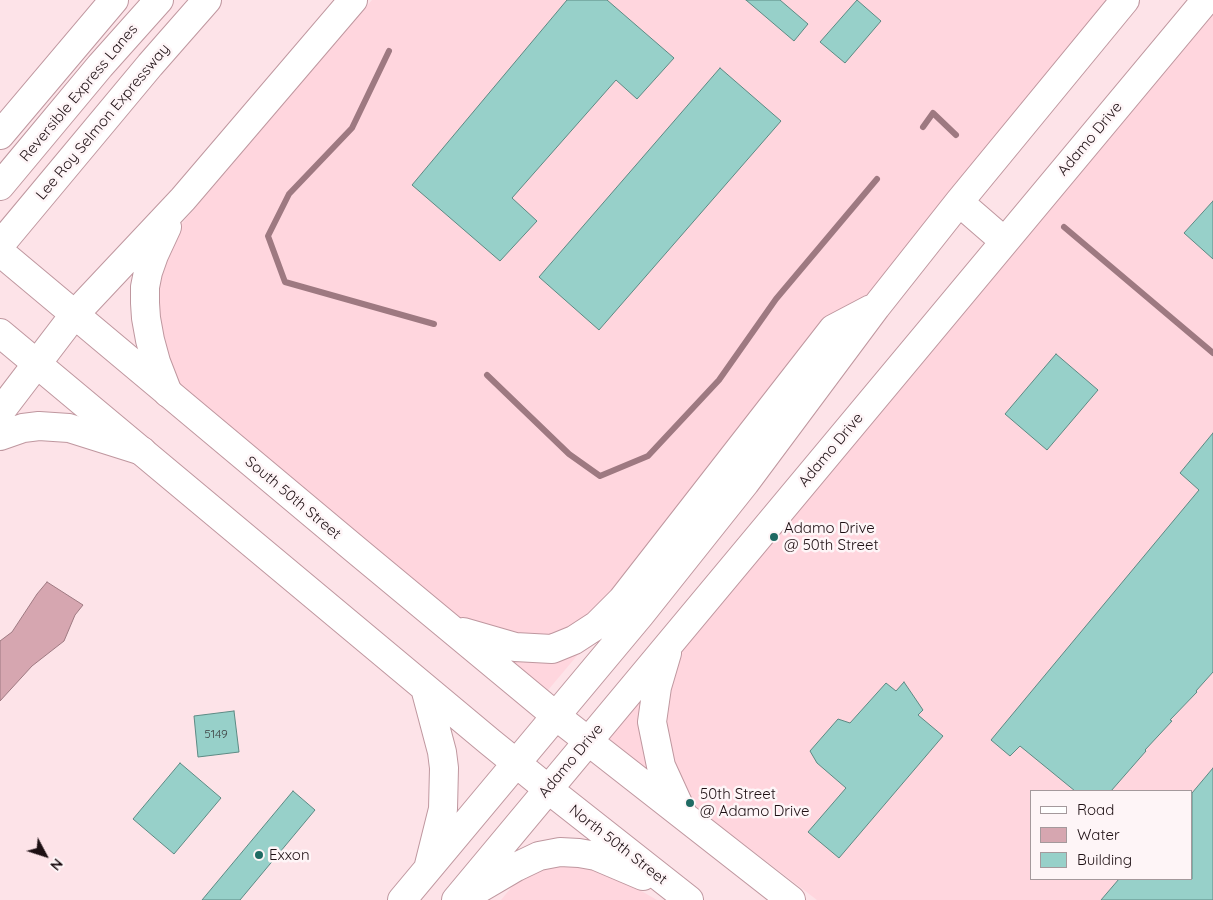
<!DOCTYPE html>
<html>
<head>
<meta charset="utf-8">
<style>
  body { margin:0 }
  #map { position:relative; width:1213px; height:900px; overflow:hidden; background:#fde3e8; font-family:Quicksand,sans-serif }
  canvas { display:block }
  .legend { position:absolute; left:1030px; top:790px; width:162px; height:90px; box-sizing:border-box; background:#fef5f7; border:1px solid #a4999c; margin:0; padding:6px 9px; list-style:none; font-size:15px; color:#1d0f13 }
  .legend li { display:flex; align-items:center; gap:10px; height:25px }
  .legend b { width:25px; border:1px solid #a4999c }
  .north { position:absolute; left:20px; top:830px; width:50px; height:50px; -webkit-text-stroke:4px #fef5f7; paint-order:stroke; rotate:130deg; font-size:14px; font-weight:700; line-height:20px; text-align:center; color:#1d0f13 }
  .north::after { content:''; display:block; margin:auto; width:18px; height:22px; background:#1d0f13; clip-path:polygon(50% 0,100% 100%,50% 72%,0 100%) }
</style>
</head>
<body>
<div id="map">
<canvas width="1213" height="900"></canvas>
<ul class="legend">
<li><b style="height:6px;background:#fff"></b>Road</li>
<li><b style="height:14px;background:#d6a6b0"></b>Water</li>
<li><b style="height:14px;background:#97d0c9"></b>Building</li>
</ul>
<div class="north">N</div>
</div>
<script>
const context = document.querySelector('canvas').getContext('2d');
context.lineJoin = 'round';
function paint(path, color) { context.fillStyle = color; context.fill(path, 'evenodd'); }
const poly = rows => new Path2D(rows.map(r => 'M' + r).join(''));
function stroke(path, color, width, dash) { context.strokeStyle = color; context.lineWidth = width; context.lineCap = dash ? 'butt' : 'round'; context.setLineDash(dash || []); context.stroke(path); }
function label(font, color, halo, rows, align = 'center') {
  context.font = font + ' Quicksand,sans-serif'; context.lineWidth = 5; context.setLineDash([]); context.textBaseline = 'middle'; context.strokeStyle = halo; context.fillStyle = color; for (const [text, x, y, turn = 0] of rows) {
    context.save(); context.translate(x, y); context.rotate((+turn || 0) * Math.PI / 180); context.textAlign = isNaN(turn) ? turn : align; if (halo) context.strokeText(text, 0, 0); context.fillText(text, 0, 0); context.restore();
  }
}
paint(poly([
  [372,0,1129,0,538,702,184,418,159,366,156,284,179,227,300,84],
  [1213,14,1213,900,817,900,737,839,588,747,934,346],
  [1032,791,1192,791,1192,879,1032,879],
  [573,862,629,884,657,900,501,900,515,883,537,868]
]), '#ffd6de');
const water = poly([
  [47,582,83,605,75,615,64,641,32,666,0,701,0,641,12,632,37,594,47,582]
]);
paint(water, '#d6a6b0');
stroke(water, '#9e7981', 1);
stroke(poly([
  [389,51,352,128,289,194,268,236,285,282,434,324],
  [923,127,933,113,956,135],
  [1064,227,1213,353],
  [487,375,569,454,600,476,648,456,719,380,776,299,877,179]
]), '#9e7981', 6);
const building = poly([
  [567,0,607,0,674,58,637,99,616,80,512,198,537,221,500,261,412,185,567,0],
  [746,0,780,0,808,24,794,41,746,0],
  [857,0,881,21,845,63,820,42,857,0],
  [720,68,781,121,599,330,539,277,720,68],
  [1213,201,1213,259,1184,233,1213,201],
  [1056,354,1098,390,1047,450,1005,414,1056,354],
  [1213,433,1213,672,1196,691,1197,692,1170,720,1172,721,1145,750,1146,751,1111,791,1075,791,1020,746,1010,756,991,740,1199,490,1180,473,1213,433],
  [904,682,923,710,918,715,943,736,839,858,808,832,846,788,817,763,810,751,838,719,850,723,886,683,896,691,904,682],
  [234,711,239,752,198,757,194,716,234,711],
  [180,763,221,798,174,854,133,819,180,763],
  [1213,768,1213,900,1101,900,1119,879,1192,879,1192,793,1213,768],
  [293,791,315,810,240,900,202,900,293,791]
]);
paint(building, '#97d0c9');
stroke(building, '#5d8a84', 1);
const primary = poly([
  [959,202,1004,241],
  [0,252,356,550,556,716,791,900],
  [0,333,490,742,548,789,689,900],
  [463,632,515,647,552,649,574,640,597,625,622,600,833,329,871,309],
  [667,653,657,687,652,722,661,766,682,812],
  [425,688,442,752,444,768,443,809,429,865],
  [470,894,516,867,539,856,560,852,579,853,596,856,643,876],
  [402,900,640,615,745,483,876,307,959,202,1125,0],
  [456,900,1206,0]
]);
const motorway = poly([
  [0,135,114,0],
  [0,186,100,66,159,0],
  [167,227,154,255,148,272,145,287,145,303,146,318,150,340,156,362,168,393],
  [0,245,150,65,207,0],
  [0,412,74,315,183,199,353,0],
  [0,436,23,428,39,426,69,428,142,451]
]);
stroke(primary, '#bf979f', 30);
stroke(motorway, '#bf979f', 30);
stroke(primary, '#fff', 28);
stroke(motorway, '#fff', 28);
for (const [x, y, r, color] of [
  [774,537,5,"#1f6a63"],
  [690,803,5,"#1f6a63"],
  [259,855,5,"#1f6a63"]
]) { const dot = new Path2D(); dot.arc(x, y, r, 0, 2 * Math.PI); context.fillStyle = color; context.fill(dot); stroke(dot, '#fef5f7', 2); }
label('12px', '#3c3f40', null, [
  ["5149",216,734]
]);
label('15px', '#1d0f13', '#fef5f7', [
  ["Reversible Express Lanes",79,93,-50],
  ["Lee Roy Selmon Expressway",103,122,-50],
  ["Adamo Drive",1090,139,-50],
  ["Adamo Drive",831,450,-50],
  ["South 50th Street",293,498,40],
  ["Adamo Drive",571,761,-50],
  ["North 50th Street",618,845,38]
]);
label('15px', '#1d0f13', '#fef5f7', [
  ["Adamo Drive",784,528],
  ["@ 50th Street",784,545],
  ["50th Street",700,794],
  ["@ Adamo Drive",700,811],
  ["Exxon",269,855]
], 'left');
</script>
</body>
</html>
